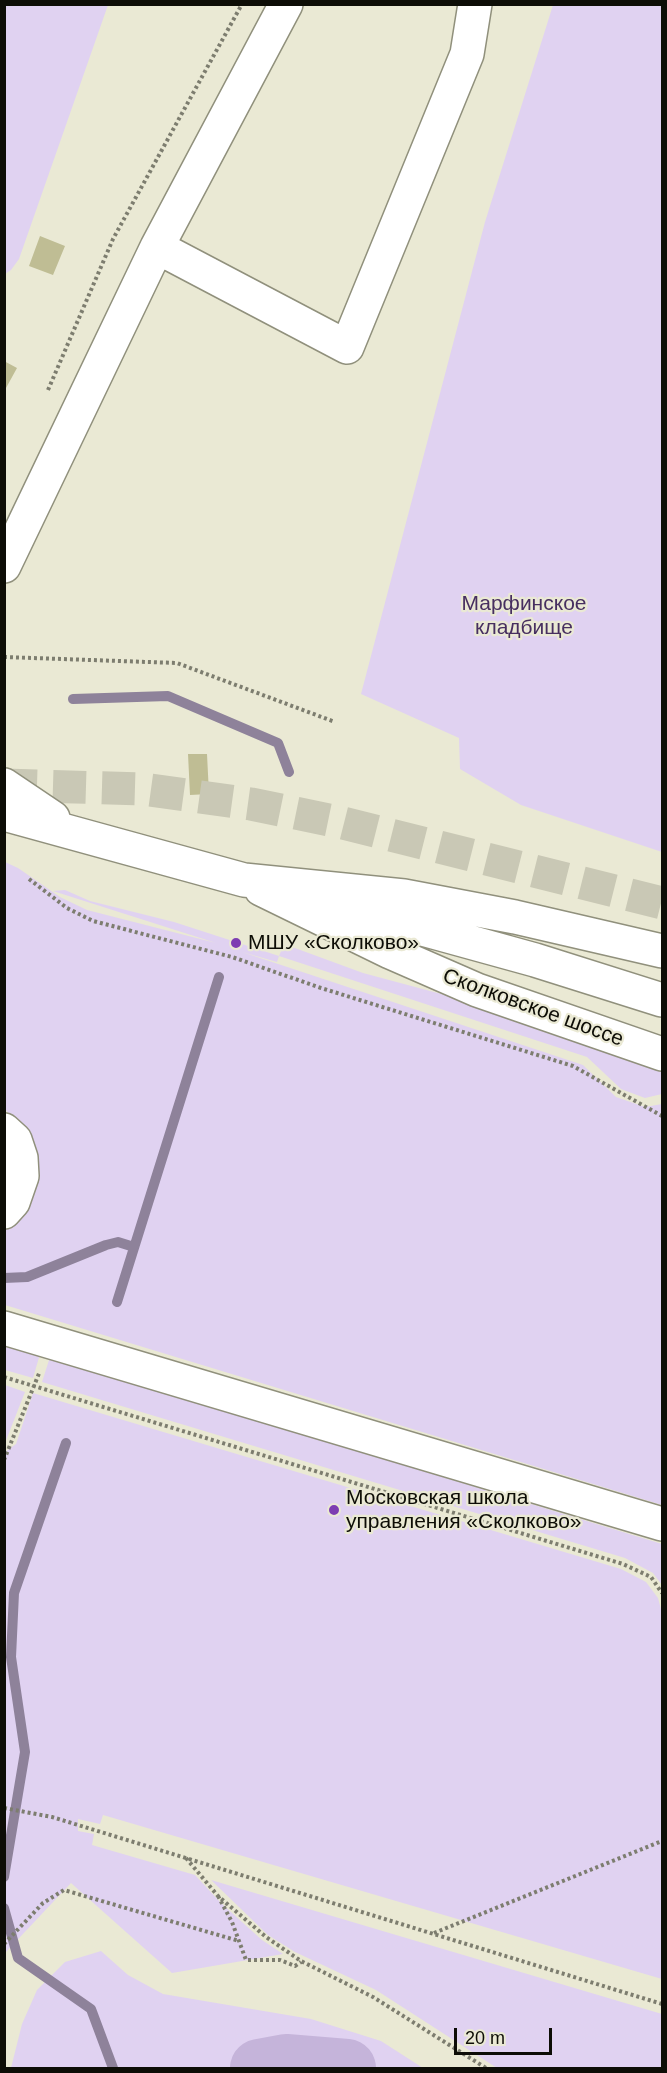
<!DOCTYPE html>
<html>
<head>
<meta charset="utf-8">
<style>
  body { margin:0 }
  #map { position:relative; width:667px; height:2073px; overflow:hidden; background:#eae9d4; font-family:Arial,sans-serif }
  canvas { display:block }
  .frame { position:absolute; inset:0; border:6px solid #0d0d06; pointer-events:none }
  .scale { position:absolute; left:454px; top:2028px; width:98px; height:27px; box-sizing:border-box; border:3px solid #0d0d06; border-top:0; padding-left:8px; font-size:18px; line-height:21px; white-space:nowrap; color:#0d0d06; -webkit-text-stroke:4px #eae9d4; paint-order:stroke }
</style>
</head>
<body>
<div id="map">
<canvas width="667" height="2073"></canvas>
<div class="frame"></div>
<div class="scale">20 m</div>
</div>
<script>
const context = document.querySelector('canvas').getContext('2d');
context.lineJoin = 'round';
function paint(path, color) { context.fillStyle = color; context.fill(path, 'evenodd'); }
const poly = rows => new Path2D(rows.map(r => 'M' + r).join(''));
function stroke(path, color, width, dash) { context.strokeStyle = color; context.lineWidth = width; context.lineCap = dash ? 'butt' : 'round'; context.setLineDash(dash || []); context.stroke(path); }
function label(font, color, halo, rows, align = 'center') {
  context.font = font + ' Arial,sans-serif'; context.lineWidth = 4.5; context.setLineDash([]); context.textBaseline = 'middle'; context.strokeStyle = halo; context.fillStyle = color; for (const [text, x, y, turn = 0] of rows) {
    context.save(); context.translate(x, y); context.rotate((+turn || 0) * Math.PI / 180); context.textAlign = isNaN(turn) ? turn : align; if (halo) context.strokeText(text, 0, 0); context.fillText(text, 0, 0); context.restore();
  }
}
paint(poly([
  [5,4,108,5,19,259,11,270,5,274],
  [553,5,662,5,662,852,521,805,460,769,459,738,361,694,485,222],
  [5,862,18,868,60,897,87,910,216,943,53,891,65,890,90,901,174,922,279,956,284,944,363,973,471,1002,662,1072,662,1094,645,1098,621,1089,587,1057,279,956,277,962,242,952,583,1065,616,1097,645,1107,662,1104,662,1505,5,1305,5,1229,9,1225,16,1123,5,1109],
  [4,1343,40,1354,33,1378,5,1370],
  [50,1357,662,1544,662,1585,653,1573,625,1558,42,1382],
  [5,1385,25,1392,5,1443,4,1385],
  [33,1393,621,1569,646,1582,658,1598,662,1613,662,1979,103,1815,100,1824,78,1819,78,1831,94,1834,92,1845,195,1875,221,1903,262,1940,283,1954,172,1973,71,1883,5,1953,5,1452,16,1444],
  [211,1880,662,2014,662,2068,497,2068,376,1990,295,1952,268,1935],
  [101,1951,128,1975,163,1994,311,2019,381,2041,423,2068,11,2068,22,2024,37,1990,65,1962]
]), '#e0d2f1');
stroke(poly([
  [73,699,168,696,278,743,289,772],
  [4,1278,27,1277,106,1245,118,1242,134,1247],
  [117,1302,219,977],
  [4,1877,25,1752,11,1657,14,1593,66,1443],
  [4,1908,18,1958,91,2009,113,2068]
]), '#8e829a', 10);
stroke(poly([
  [259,2068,286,2063,347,2068]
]), '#c5b4da', 58);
paint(poly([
  [40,236,65,246,53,275,29,266],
  [4,361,17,368,6,388,4,387],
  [188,754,207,754,209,794,190,795]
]), '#bfbd94');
stroke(poly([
  [4,785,142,789,251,804,339,822,662,903]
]), '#c9c8b5', 33, [33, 16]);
const minor = poly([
  [157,247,347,347,467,54,475,4],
  [4,566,157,247,286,4],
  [4,785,53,818],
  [4,814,244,880,404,896,515,917,662,951],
  [261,889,390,952,477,990,662,1054],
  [332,904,535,960,662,1000],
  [4,1130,15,1140,21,1158,22,1176,13,1202,4,1212],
  [4,1328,662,1524]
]);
stroke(minor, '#90907c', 36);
stroke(poly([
  [48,390,113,239,242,4],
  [4,657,177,663,335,722],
  [29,879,67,908,93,921,232,957,321,988,573,1066,662,1116],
  [4,1377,623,1564,651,1577,662,1593],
  [4,1460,40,1371],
  [4,1808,52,1817,662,2004],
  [186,1858,218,1896,266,1937,301,1961,373,1997,486,2068],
  [218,1896,232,1922,246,1960,280,1960,295,1966,301,1962],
  [434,1933,662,1841],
  [4,1944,43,1903,64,1890,239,1941]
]), '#7d7d6f', 4, [3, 3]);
stroke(minor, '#fff', 33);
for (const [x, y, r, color] of [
  [236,943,6,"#7d3db2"],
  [334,1510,6,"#7d3db2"]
]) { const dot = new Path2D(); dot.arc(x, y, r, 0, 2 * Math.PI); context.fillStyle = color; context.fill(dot); stroke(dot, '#eae9d4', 2); }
label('21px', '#472f60', '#eae9d4', [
  ["Марфинское",524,604],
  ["кладбище",524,628]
]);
label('21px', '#0d0d06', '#eae9d4', [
  ["МШУ «Сколково»",248,943],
  ["Московская школа",346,1498],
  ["управления «Сколково»",346,1522]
], 'left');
label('21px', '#0d0d06', '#eae9d4', [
  ["Сколковское шоссе",533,1008,20]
]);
</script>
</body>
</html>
